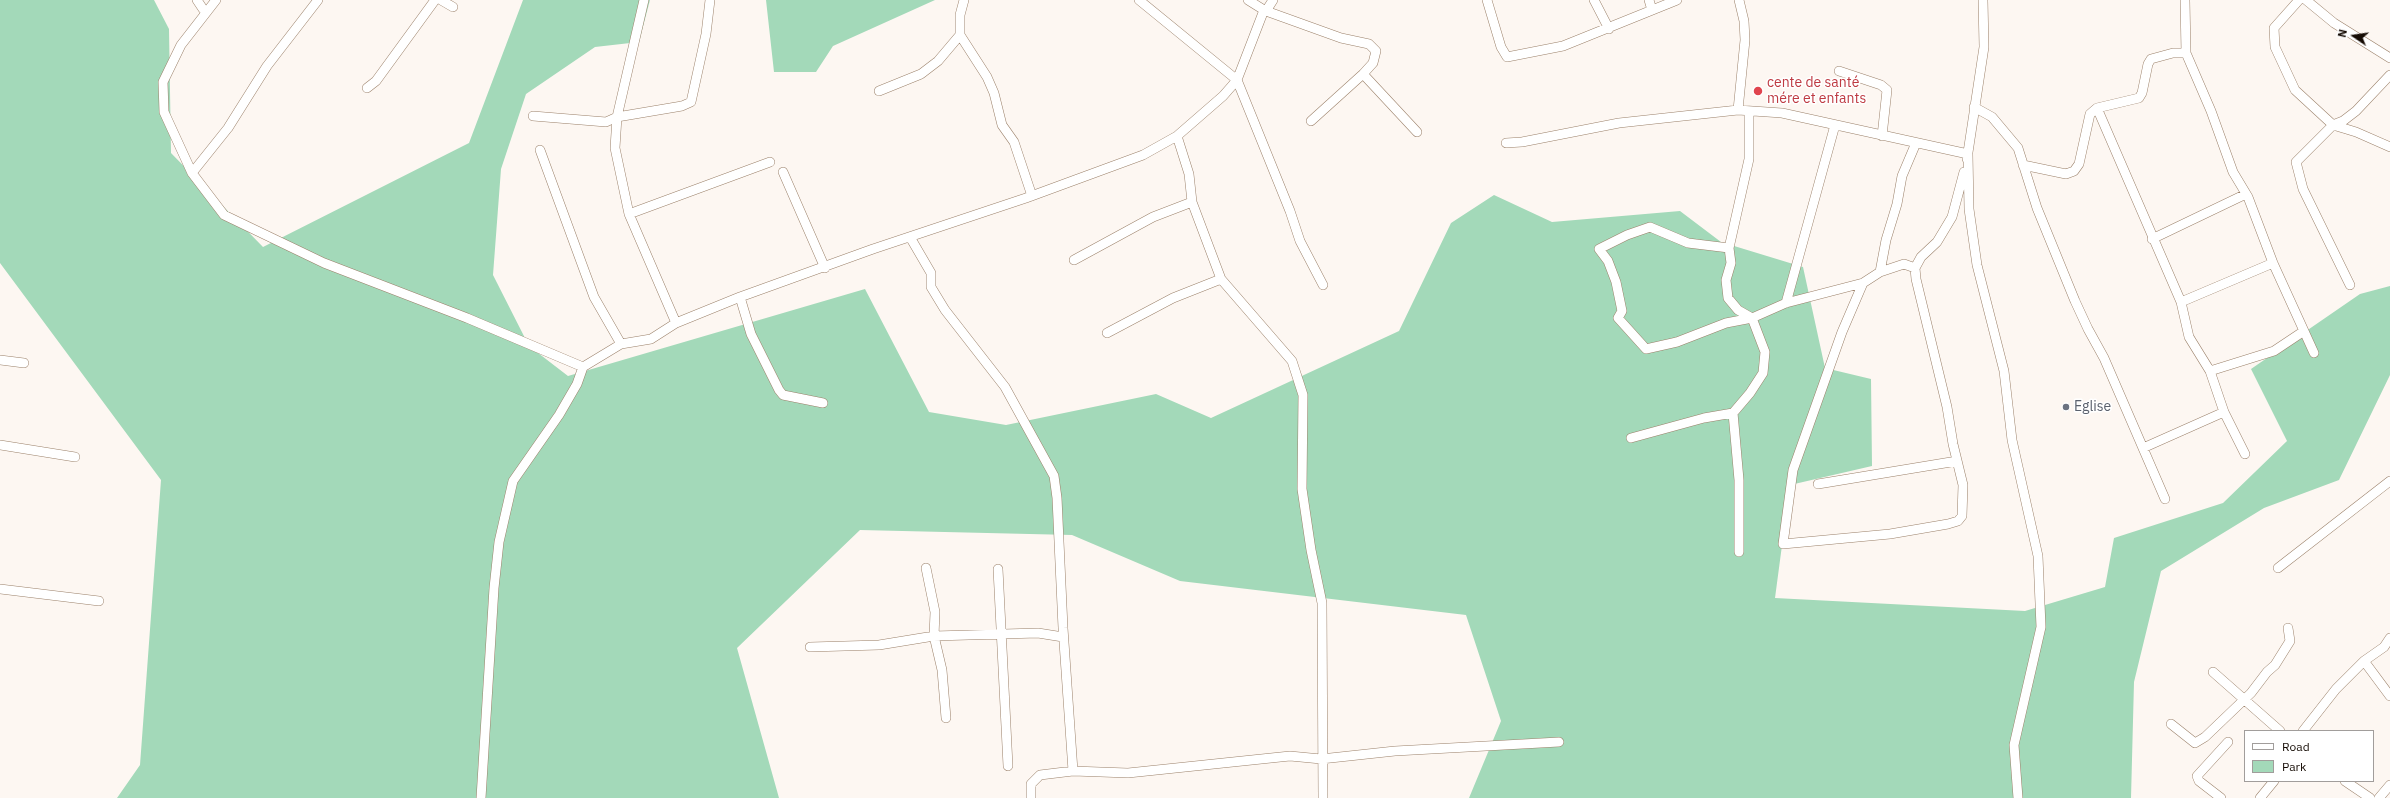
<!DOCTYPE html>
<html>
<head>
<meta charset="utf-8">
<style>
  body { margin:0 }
  #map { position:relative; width:2390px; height:798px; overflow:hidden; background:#fdf7f2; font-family:"IBM Plex Sans",sans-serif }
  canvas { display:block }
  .legend { position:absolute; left:2244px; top:730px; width:130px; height:52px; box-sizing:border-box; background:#fff; border:1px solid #a19d9b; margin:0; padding:5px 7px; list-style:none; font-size:12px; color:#150b04 }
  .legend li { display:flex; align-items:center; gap:8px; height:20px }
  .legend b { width:20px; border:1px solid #a19d9b }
  .north { position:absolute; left:2334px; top:16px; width:40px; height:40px; -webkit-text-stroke:3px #fff; paint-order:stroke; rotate:283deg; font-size:11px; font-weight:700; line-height:16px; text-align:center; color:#150b04 }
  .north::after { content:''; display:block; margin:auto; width:14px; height:18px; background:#150b04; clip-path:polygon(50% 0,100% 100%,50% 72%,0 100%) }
</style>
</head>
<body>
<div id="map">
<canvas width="2390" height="798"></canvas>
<ul class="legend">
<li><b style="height:5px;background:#fff"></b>Road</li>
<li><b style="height:11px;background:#a3d9b9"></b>Park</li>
</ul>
<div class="north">N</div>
</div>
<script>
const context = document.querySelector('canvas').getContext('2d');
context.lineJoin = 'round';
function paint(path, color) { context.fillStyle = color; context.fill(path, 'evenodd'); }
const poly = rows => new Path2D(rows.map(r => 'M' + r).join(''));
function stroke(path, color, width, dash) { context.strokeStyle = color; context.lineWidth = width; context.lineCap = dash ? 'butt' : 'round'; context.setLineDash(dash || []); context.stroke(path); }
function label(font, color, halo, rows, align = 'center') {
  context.font = font + ' "IBM Plex Sans",sans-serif'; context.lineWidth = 3; context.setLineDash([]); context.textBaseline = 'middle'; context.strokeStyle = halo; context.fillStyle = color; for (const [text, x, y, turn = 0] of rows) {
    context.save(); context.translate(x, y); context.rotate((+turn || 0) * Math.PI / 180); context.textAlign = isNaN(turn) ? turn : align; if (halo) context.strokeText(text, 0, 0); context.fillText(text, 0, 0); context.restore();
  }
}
paint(poly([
  [0,0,154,0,169,29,171,153,263,247,469,143,523,0,650,0,639,42,595,47,526,94,501,169,493,275,529,346,568,376,865,289,929,412,1006,425,1156,394,1211,418,1399,331,1451,223,1494,195,1552,222,1680,211,1721,242,1803,267,1825,368,1871,379,1872,466,1790,485,1775,598,2025,611,2105,587,2114,538,2223,503,2287,441,2251,369,2360,294,2390,286,2390,375,2339,480,2264,508,2161,571,2134,682,2131,798,1469,798,1501,721,1466,615,1180,581,1072,535,860,530,737,648,779,798,117,798,140,765,161,480,0,263],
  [766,0,935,0,833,46,816,72,774,72]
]), '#a3d9b9');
const minor = poly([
  [197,0,203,9],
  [216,0,181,45,163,82,164,112,192,173,224,215,324,263,467,318,583,367],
  [441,0,453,7],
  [644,0,617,117,615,148,629,214,676,323],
  [964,0,960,15,960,35,987,77,994,93,1002,125,1014,142,1032,196],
  [1139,0,1237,80,1290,211,1300,241,1323,285],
  [1248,0,1264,10],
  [1487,0,1501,47,1507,57,1563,46,1677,0],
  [1594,0,1609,29],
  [1649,0,1652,10],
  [2299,0,2274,28,2275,47,2295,90,2333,125,2296,162,2303,189,2350,285],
  [2306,0,2334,23,2390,58],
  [1266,11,1341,38,1369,44,1376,51,1373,63,1363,74,1311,121],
  [2186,53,2211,111,2233,172,2248,197,2273,263,2314,353],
  [1839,71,1881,85,1887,90,1882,136],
  [1363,74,1417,132],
  [2390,75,2356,111,2343,121,2333,125,2356,132,2390,147],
  [367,88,376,81,435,0],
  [879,91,921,74,938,61,960,35],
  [1974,107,1992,117,2018,148,2037,208,2075,301,2088,329,2104,358,2165,499],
  [2097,108,2181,302,2189,337,2210,371,2224,412,2245,454],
  [1738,110,1745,40,1744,21,1739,0],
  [533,116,606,122,617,117,682,106,691,102,706,34,710,0],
  [1177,136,1189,174,1192,202,1221,279,1292,361,1303,395,1302,489,1311,550,1322,603,1323,798],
  [1506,143,1522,142,1619,123,1738,110,1782,113,1968,154,1969,209,1977,265,2004,371,2012,440,2038,556,2041,627,2014,745,2018,798],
  [540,150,594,297,621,344],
  [1967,159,1984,47,1983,0],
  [2023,165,2066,174,2074,171,2079,164,2090,114,2097,108,2139,98,2142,93,2148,64,2151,59,2173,53,2186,53,2185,0],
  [783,172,825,268],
  [192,173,228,128,267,66,318,0],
  [629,214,770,162],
  [910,237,931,273,931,287,945,310,1005,387,1054,476,1057,498,1063,628,1073,771],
  [2152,239,2246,194],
  [1729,248,1688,243,1650,227,1627,235,1599,249,1608,261,1616,282,1622,311,1618,318,1646,349,1677,342,1726,323,1752,318,1786,303,1863,283],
  [1074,260,1153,217,1192,202],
  [1915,268,1904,264,1880,272,1863,283,1842,332,1793,470,1783,544,1890,534,1948,524,1958,521,1962,516,1963,485,1953,444,1947,407,1916,279,1915,268,1921,257,1937,242,1952,217,1964,172],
  [1880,272,1886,240,1897,204,1902,176,1916,143],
  [740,297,751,334,779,390,783,395,823,403],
  [2181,302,2273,263],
  [1786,303,1835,125],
  [1107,333,1173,298,1221,279],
  [0,360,24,363],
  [2210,371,2274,351,2304,331],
  [1733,413,1739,480,1739,552],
  [1631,438,1704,418,1733,413,1750,393,1763,373,1765,352,1752,318,1738,310,1728,298,1726,280,1731,263,1729,248,1749,159,1749,111],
  [0,445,75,457],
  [2143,448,2224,412],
  [1818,484,1957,461],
  [926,568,935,612,934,636,942,670,946,718],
  [2278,568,2390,481],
  [998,569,1008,766],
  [0,589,99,601],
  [2390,638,2384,647,2364,661,2390,696],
  [810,647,879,645,934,636,1038,633,1063,637],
  [2213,672,2280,731],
  [2171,724,2195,743,2205,737,2251,693,2267,672,2275,665,2290,641,2288,628],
  [2303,731,2336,689,2364,661],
  [2345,781,2370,798],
  [481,798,494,588,499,542,513,481,559,415,577,384,583,367,621,344,651,339,676,323,740,297,873,249,1026,198,1143,155,1177,136,1223,96,1237,80,1264,10,1266,11,1273,0],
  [1031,798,1031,784,1040,775,1073,771,1128,773,1290,756,1321,759,1395,751,1559,742],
  [2221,798,2199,781,2197,776,2228,742],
  [2260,798,2274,781],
  [2379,798,2390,785]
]);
stroke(minor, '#9b816a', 10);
stroke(minor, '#fff', 9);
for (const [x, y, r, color] of [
  [1758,91,5,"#e0444e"],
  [2066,407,4,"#6b7280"]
]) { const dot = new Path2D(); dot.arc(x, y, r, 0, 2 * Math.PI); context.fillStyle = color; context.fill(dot); stroke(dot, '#fff', 1.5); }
label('14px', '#be3a42', '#fff', [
  ["cente de santé",1767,83],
  ["mére et enfants",1767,99]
], 'left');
label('14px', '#5b616d', '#fff', [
  ["Eglise",2074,407]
], 'left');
</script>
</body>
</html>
